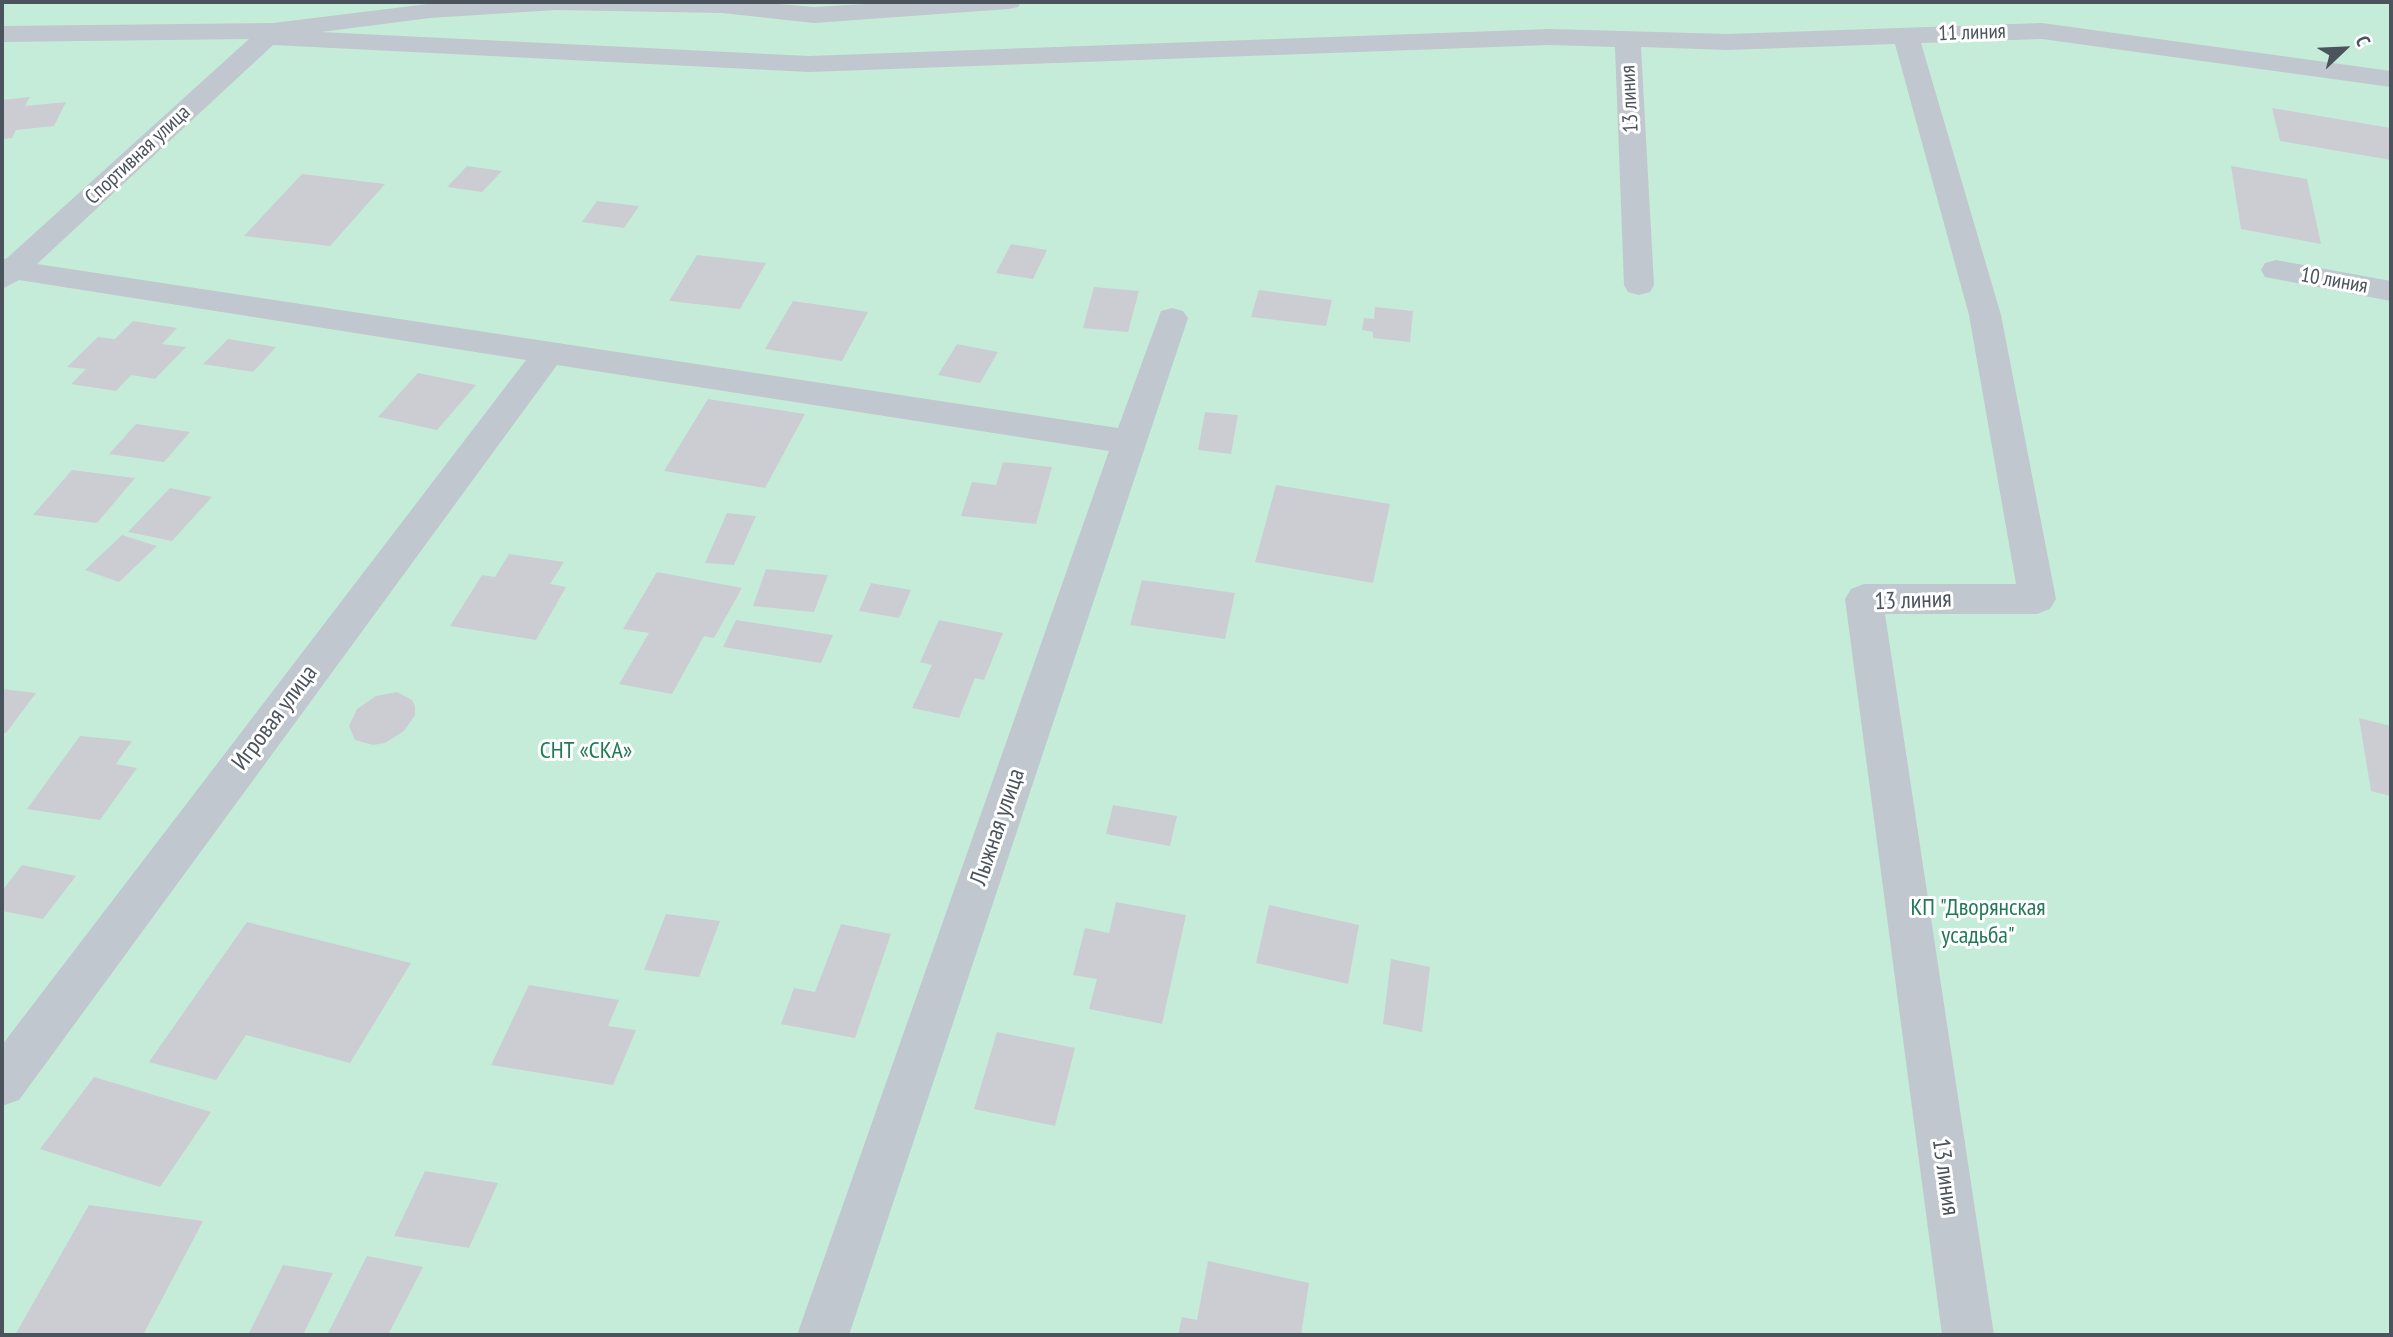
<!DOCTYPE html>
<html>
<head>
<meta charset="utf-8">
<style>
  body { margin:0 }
  #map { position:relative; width:2393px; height:1337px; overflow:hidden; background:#f3f2f2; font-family:"PT Sans Narrow",sans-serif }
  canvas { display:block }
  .frame { position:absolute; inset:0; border:4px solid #4b535d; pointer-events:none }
  .north { position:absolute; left:2309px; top:14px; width:70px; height:70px; -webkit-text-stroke:5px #fff; paint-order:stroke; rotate:67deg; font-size:19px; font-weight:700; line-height:28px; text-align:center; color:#4b535d }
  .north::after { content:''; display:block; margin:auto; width:24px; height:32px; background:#4b535d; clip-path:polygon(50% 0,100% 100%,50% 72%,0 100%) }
</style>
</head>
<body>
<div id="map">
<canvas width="2393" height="1337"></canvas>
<div class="frame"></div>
<div class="north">С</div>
</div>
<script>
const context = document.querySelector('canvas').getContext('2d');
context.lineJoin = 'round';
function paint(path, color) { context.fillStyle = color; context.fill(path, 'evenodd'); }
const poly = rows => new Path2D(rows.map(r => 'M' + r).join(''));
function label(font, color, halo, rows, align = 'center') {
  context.font = font + ' "PT Sans Narrow",sans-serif'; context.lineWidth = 6; context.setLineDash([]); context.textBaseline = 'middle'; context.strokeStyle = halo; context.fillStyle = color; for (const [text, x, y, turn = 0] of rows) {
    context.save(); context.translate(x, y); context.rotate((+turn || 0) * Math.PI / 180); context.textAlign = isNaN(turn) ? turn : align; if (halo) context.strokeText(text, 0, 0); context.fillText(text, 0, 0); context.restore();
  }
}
paint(poly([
  [2,2,2391,2,2391,1335,2,1335]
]), '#c5ecd8');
paint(poly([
  [30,97,25,106,66,102,54,126,16,130,12,138,2,139,2,100],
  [2272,108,2391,128,2391,160,2280,141],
  [467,166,502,171,482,192,447,187],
  [2231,166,2307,179,2321,244,2241,229],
  [302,174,385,184,330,246,244,236],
  [597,201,639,206,624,228,582,222],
  [1011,244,1047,250,1033,279,996,273],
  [697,255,766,263,740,309,669,301],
  [1094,287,1139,291,1128,332,1083,328],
  [1259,290,1332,300,1326,326,1251,317],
  [793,301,868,312,842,361,765,349],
  [1375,307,1413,311,1410,342,1373,338,1373,332,1362,330,1364,318,1374,319],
  [133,321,177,328,162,344,186,347,155,379,131,375,116,391,71,384,86,369,67,367,98,337,115,339],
  [228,339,276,347,253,372,203,364],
  [957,344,998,352,980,383,938,375],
  [418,373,476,385,437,430,378,417],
  [708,399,805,414,765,488,664,471],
  [1205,412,1238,415,1231,454,1198,450],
  [136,424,190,432,164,462,109,454],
  [1003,462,1052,467,1036,524,961,516,972,482,996,485],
  [72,470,135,478,97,523,33,515],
  [1276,485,1390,504,1373,583,1255,562],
  [170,488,212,497,172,541,128,532],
  [727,513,756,516,734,565,705,563],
  [122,535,157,546,119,582,85,570],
  [509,554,564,562,550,584,566,587,536,640,450,626,482,575,495,577],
  [766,569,828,575,814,612,753,606],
  [657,572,742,588,714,638,704,636,672,694,619,684,649,633,623,629],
  [1142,580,1235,593,1225,639,1130,625],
  [871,583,911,590,899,618,859,611],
  [736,620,833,635,821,663,723,647],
  [939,620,1003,633,984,680,975,678,959,718,912,708,932,665,920,662],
  [2,689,36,693,6,733,2,733],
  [397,692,412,700,415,706,415,715,404,731,385,743,373,745,355,740,349,726,357,709,376,696],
  [2359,718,2391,726,2391,796,2371,791],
  [80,736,132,741,116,764,137,768,100,820,27,809],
  [1113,805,1177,816,1170,846,1106,834],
  [22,865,76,876,43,919,2,911,2,891],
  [1116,902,1186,915,1162,1024,1089,1009,1097,979,1073,975,1085,928,1109,933],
  [1269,905,1359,925,1348,984,1256,963],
  [666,914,720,921,699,977,644,970],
  [247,922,411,963,350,1063,246,1035,216,1080,149,1062],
  [841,924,891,934,855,1038,781,1024,794,988,815,992],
  [1391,959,1430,967,1422,1032,1383,1024],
  [529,985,619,1000,608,1026,636,1030,613,1085,491,1065],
  [997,1032,1075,1048,1055,1126,974,1109],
  [94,1077,211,1112,160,1187,40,1149],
  [425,1171,498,1183,469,1248,394,1236],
  [89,1205,203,1221,143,1335,15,1335],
  [367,1256,423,1267,388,1335,327,1335],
  [1208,1261,1309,1283,1301,1335,1178,1335,1182,1317,1197,1320],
  [283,1265,333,1273,303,1335,248,1335]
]), '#cccdd3');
paint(poly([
  [444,2,755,2,814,7,900,2,1021,2,1018,7,1009,9,814,23,722,13,556,10,430,18,321,32,809,56,1550,29,1728,34,2042,23,2391,71,2391,87,2042,39,1921,43,2001,315,2056,599,2050,609,2037,614,1885,614,1994,1335,1942,1335,1845,599,1851,589,1864,584,2016,584,1969,315,1895,44,1728,50,1641,47,1654,285,1650,292,1639,295,1628,292,1624,285,1615,47,1550,45,809,72,273,45,37,264,1118,428,1161,311,1172,308,1183,311,1188,318,849,1335,797,1335,1109,451,557,365,19,1100,2,1106,2,1045,526,360,19,280,2,289,2,258,6,259,249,39,2,42,2,26,273,23,444,2],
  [2276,260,2391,281,2391,301,2265,277,2261,270,2265,263,2276,260]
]), '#c1c7ce');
label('21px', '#4b535d', '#fff', [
  ["11 линия",1972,33,-2],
  ["13 линия",1630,99,-93],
  ["Спортивная улица",138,155,-43],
  ["10 линия",2334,281,10]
]);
label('24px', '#4b535d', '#fff', [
  ["13 линия",1913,601,-2],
  ["Игровая улица",275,718,-53],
  ["Лыжная улица",998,827,-71],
  ["13 линия",1945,1177,82]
]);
label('24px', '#217957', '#fff', [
  ["СНТ «СКА»",586,751],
  ["КП \"Дворянская",1978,908],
  ["усадьба\"",1978,936]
]);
</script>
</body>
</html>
